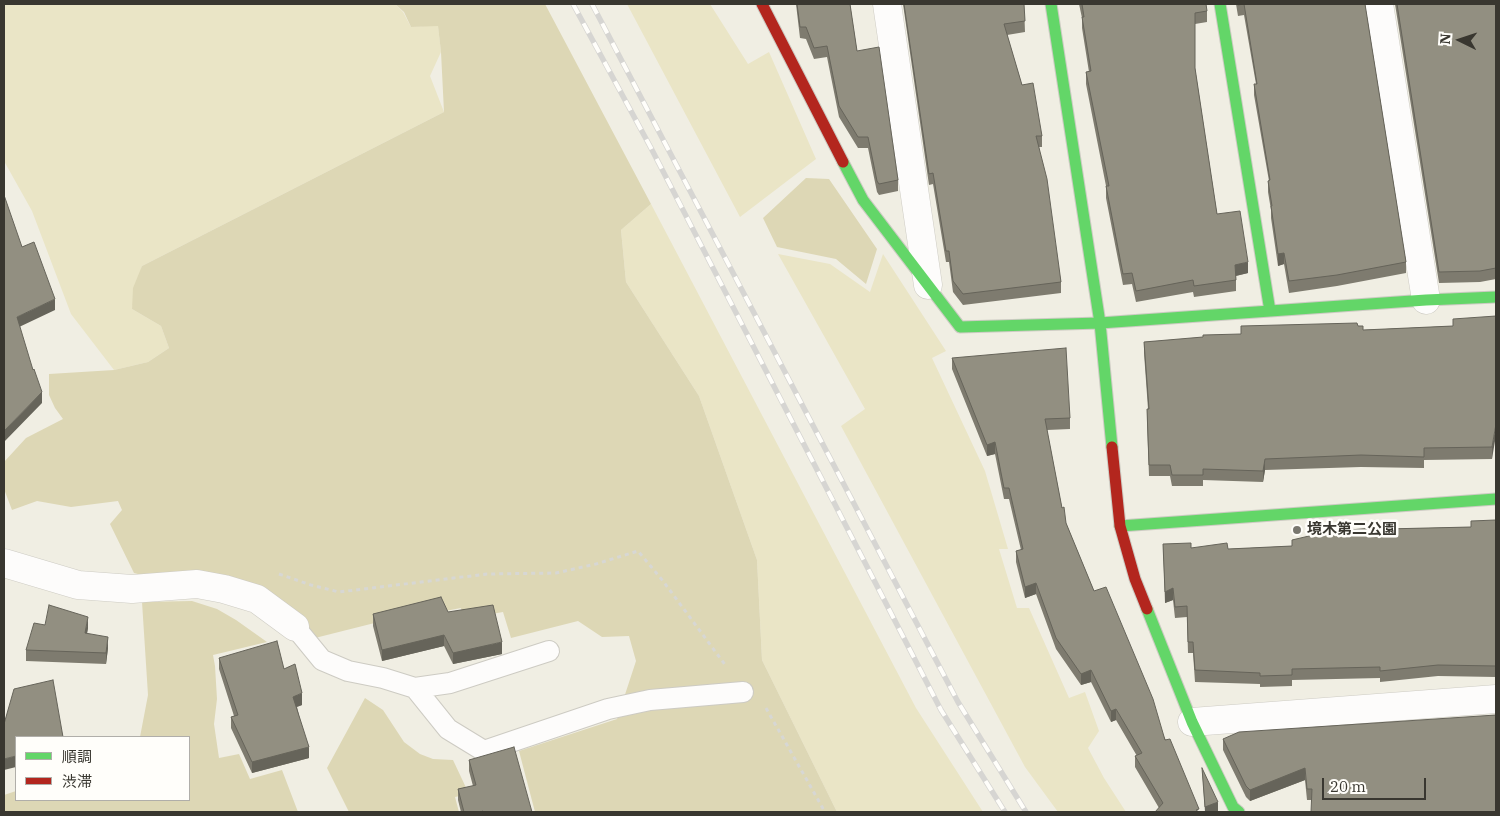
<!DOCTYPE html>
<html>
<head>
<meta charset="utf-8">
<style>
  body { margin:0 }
  #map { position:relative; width:1500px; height:816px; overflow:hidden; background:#f0eee3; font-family:"IBM Plex Serif","Noto Sans JP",serif }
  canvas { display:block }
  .frame { position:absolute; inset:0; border:5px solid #393730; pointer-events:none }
  .legend { position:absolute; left:15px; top:736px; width:175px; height:65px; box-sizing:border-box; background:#fffefa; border:1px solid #b0aea9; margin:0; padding:6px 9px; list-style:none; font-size:15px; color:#393730 }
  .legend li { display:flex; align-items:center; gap:10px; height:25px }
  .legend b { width:25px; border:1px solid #b0aea9 }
  .north { position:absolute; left:1435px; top:15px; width:50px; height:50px; -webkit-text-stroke:4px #fffefa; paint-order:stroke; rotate:274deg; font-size:14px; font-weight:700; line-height:20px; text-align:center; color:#393730 }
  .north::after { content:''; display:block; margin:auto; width:18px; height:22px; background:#393730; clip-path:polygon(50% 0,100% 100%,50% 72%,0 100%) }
  .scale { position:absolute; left:1322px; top:778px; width:104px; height:22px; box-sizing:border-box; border:2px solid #393730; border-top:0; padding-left:6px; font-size:15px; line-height:18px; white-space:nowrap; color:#393730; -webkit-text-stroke:4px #fffefa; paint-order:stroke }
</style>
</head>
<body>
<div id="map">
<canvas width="1500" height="816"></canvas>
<div class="frame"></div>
<ul class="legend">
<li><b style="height:6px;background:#63d668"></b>順調</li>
<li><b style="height:6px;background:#b3261e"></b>渋滞</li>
</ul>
<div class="north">N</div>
<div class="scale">20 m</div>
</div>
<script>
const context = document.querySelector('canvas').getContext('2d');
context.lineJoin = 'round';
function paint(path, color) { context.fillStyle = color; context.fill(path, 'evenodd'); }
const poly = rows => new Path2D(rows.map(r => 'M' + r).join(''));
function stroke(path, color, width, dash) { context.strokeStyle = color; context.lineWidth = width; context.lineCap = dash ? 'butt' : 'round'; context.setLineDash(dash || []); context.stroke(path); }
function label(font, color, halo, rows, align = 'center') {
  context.font = font + ' "IBM Plex Serif","Noto Sans JP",serif'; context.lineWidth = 5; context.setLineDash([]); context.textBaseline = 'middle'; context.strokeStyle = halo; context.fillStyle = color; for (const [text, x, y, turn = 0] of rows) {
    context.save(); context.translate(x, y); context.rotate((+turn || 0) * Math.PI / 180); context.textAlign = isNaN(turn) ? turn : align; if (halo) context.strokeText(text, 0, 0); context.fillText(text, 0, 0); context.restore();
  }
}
paint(poly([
  [4,4,395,4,403,12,411,27,438,25,441,52,430,76,444,112,142,266,132,309,161,326,169,348,148,362,114,370,71,314,32,211,4,161],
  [627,4,710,4,748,64,769,52,816,159,740,217],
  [651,204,916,708,983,812,837,812,762,660,757,560,699,396,626,282,621,230],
  [778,254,830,264,870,292,883,254,946,351,932,358,985,471,1008,549,999,549,1017,608,1029,608,1069,698,1085,692,1099,731,1088,748,1104,778,1126,812,1058,812,1025,767,841,426,865,409]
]), '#eae5c6');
paint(poly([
  [395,4,545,4,651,204,621,230,626,282,699,396,757,560,762,660,837,812,535,812,519,751,617,719,636,661,629,636,602,637,578,621,511,638,503,612,463,619,461,608,445,611,442,606,315,638,295,615,134,573,110,524,122,510,118,501,71,507,37,501,12,510,4,489,4,462,26,438,63,419,55,408,49,395,49,374,114,370,148,362,169,348,161,326,132,309,133,288,142,266,444,112,441,52,438,26,411,27,404,12],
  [806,178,829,179,877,249,866,284,836,259,777,247,763,218],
  [192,601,217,609,236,620,267,642,213,655,215,666,217,699,214,724,219,758,239,754,250,779,282,770,298,812,4,812,4,795,16,791,16,800,189,800,189,737,140,737,148,695,142,602],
  [365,698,383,710,404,742,420,754,433,759,453,760,469,794,455,797,459,812,349,812,327,768]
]), '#ddd7b5');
const lane = poly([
  [295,627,322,660,348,671,383,678,415,688,448,729,484,751,608,709,650,700,743,692],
  [415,688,450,683,549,651]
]);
const street = poly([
  [887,4,928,285],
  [1379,4,1426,300],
  [4,563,78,585,132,589,197,584,224,589,257,599,295,627],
  [1192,722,1496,699]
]);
const fast = poly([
  [1051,4,1100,323,1112,447],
  [1220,4,1270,311],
  [843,162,863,200,960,327,1100,323,1426,300,1496,297],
  [1120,526,1496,499],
  [1147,609,1192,722,1233,807,1239,812]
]);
const jam = poly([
  [762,4,843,162],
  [1112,447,1120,526,1135,579,1147,609]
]);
stroke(lane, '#cdcbc3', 22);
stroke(street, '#cdcbc3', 29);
stroke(fast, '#cdcbc3', 13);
stroke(jam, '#cdcbc3', 13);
stroke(poly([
  [279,574,311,585,339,592,487,574,556,573,596,564,638,551,663,581,726,666],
  [766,708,825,812]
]), '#d7d7d4', 3, [4, 4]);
stroke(lane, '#fdfcfb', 20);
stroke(street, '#fdfcfb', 28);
stroke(fast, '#63d668', 11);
stroke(jam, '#b3261e', 11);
const rail = poly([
  [573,4,651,148,941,710,1005,812],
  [592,4,958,702,1026,812]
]);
stroke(rail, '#d6d5d2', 5.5);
stroke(rail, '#fffefa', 4, [11]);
paint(poly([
  [796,4,850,4,857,51,898,180,898,191,879,195,877,192,868,148,858,148,839,117,827,57,814,59,806,39,800,38],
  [903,4,1024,4,1025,32,1007,35,1022,85,1042,136,1042,147,1039,147,1061,282,1061,293,963,305,953,292,949,262,946,262,933,184,929,185],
  [1079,4,1206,4,1207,11,1207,22,1195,24,1195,68,1217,214,1248,273,1236,276,1236,291,1194,297,1193,292,1136,302,1132,284,1123,285,1106,198,1106,186,1086,84,1086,72,1089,72,1082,28,1082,18],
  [1236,4,1365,4,1406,262,1406,273,1337,286,1289,293,1284,264,1278,266,1271,218,1271,210,1268,192,1268,181,1269,181,1254,95,1254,84,1256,84,1244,15,1238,16],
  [1395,4,1496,4,1496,279,1480,282,1439,283],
  [1496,316,1492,459,1424,460,1424,468,1361,467,1265,470,1263,482,1203,480,1203,486,1172,486,1170,476,1149,476,1147,420,1147,409,1148,409,1144,353,1144,342,1358,326,1363,330,1453,326],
  [952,358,1070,418,1070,429,1047,430,1062,508,1066,523,1094,591,1199,809,1159,808,1135,767,1135,756,1137,756,1116,720,1111,722,1091,682,1081,685,1056,649,1036,594,1025,598,1016,562,1016,551,1021,550,1009,499,1004,499,995,454,987,456,952,369],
  [1496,520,1496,677,1438,676,1380,682,1380,678,1292,680,1292,686,1260,687,1260,684,1195,682,1193,653,1188,653,1187,617,1175,618,1173,600,1165,603,1163,544,1191,548,1228,549,1292,546,1292,540,1385,529,1471,527],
  [448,612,502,654,453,664,444,646,382,661,373,626,373,614],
  [45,625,88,628,87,633,108,648,106,664,26,661,26,650],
  [219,658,284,669,302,705,297,707,309,758,252,773,231,728,231,717,234,716,219,669],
  [1496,715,1312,800,1307,800,1305,780,1250,801,1246,797,1223,750,1223,739],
  [469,760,532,812,461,812,458,800,458,789,473,786,469,771],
  [1202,768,1218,812,1205,812]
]), '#7e7b6f');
paint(poly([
  [1284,253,1284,264,1278,266,1278,254],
  [1248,262,1248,273,1235,276,1235,265],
  [55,299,55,310,17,328,17,317],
  [42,392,42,403,4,442,4,431],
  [1496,424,1496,435,1492,459,1492,447],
  [995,442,995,454,987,456,987,445],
  [1265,459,1265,470,1263,482,1263,471],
  [1036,583,1036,594,1025,598,1025,587],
  [1173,588,1173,600,1165,603,1165,592],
  [88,617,88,628,85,644,85,633],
  [444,635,444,646,382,661,382,650],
  [108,637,108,648,106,664,106,653],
  [502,642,502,654,453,664,453,653],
  [1091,670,1091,682,1081,685,1081,674],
  [302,693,302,705,293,708,293,697],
  [1116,709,1116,720,1111,722,1111,711],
  [309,747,309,758,252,773,252,762],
  [16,756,16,767,4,770,4,759],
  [1305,768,1305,780,1250,801,1250,790],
  [1218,802,1218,812,1205,812,1205,807]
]), '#66645a');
const building = poly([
  [797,4,850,4,857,51,879,47,898,180,879,184,877,181,868,137,858,137,839,106,827,46,814,48,806,27,800,27,797,4],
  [904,4,1024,4,1025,21,1004,24,1022,85,1033,83,1042,136,1036,136,1047,179,1061,282,963,294,953,281,949,251,946,251,933,173,929,174,904,4],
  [1082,4,1206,4,1207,11,1195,13,1195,68,1217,214,1240,211,1248,262,1235,265,1236,280,1194,286,1193,280,1136,291,1132,273,1123,274,1106,186,1109,186,1086,72,1091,71,1082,17,1084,17,1082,4],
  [1238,4,1365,4,1406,262,1337,275,1289,281,1284,253,1278,254,1271,206,1272,206,1268,181,1270,180,1254,84,1257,84,1244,4,1238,5,1238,4],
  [1397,4,1496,4,1496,268,1480,271,1439,272,1397,4],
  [4,195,22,247,34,242,55,299,17,317,33,370,34,369,42,392,4,431,4,195],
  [1496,316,1496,424,1492,447,1424,448,1424,457,1361,455,1265,459,1263,471,1203,469,1203,475,1172,475,1170,465,1149,465,1147,409,1149,409,1144,342,1203,337,1203,335,1241,334,1241,326,1357,323,1358,326,1363,326,1363,330,1453,326,1453,319,1496,316],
  [1066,348,1070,418,1045,419,1062,508,1064,507,1066,523,1094,591,1106,587,1153,699,1165,740,1170,739,1199,809,1196,810,1199,812,1155,812,1163,803,1135,756,1142,753,1116,709,1111,711,1091,670,1081,674,1056,638,1036,583,1025,587,1016,551,1023,549,1009,488,1004,488,995,442,987,445,952,358,1066,348],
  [1496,520,1496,666,1438,665,1380,671,1380,667,1292,669,1292,675,1260,676,1260,673,1195,670,1193,642,1188,642,1187,606,1175,607,1173,588,1165,592,1163,544,1191,543,1191,548,1227,543,1228,549,1292,546,1292,540,1326,532,1385,527,1385,529,1471,527,1471,521,1496,520],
  [441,597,448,612,493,605,502,642,453,653,444,635,382,650,373,614,441,597],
  [49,605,88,617,85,633,108,637,106,653,26,650,34,623,45,625,49,605],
  [277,641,284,669,295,664,302,693,293,697,309,747,252,762,231,717,238,715,219,658,277,641],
  [53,680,63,737,16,737,16,756,4,759,4,724,14,689,53,680],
  [1496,715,1496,812,1311,812,1312,789,1307,789,1305,768,1250,790,1246,786,1223,739,1239,732,1496,715],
  [514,747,532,812,483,812,483,811,480,812,464,812,458,789,476,785,469,760,514,747],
  [1202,768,1218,802,1205,807,1202,768]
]);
paint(building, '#928f81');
stroke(building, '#66645a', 1);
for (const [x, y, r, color] of [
  [1297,530,5,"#79776f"]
]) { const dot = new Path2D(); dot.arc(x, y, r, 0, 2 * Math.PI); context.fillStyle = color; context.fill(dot); stroke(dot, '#fffefa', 2); }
label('bold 15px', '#393730', '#fffefa', [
  ["境木第二公園",1307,530]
], 'left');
</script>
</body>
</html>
